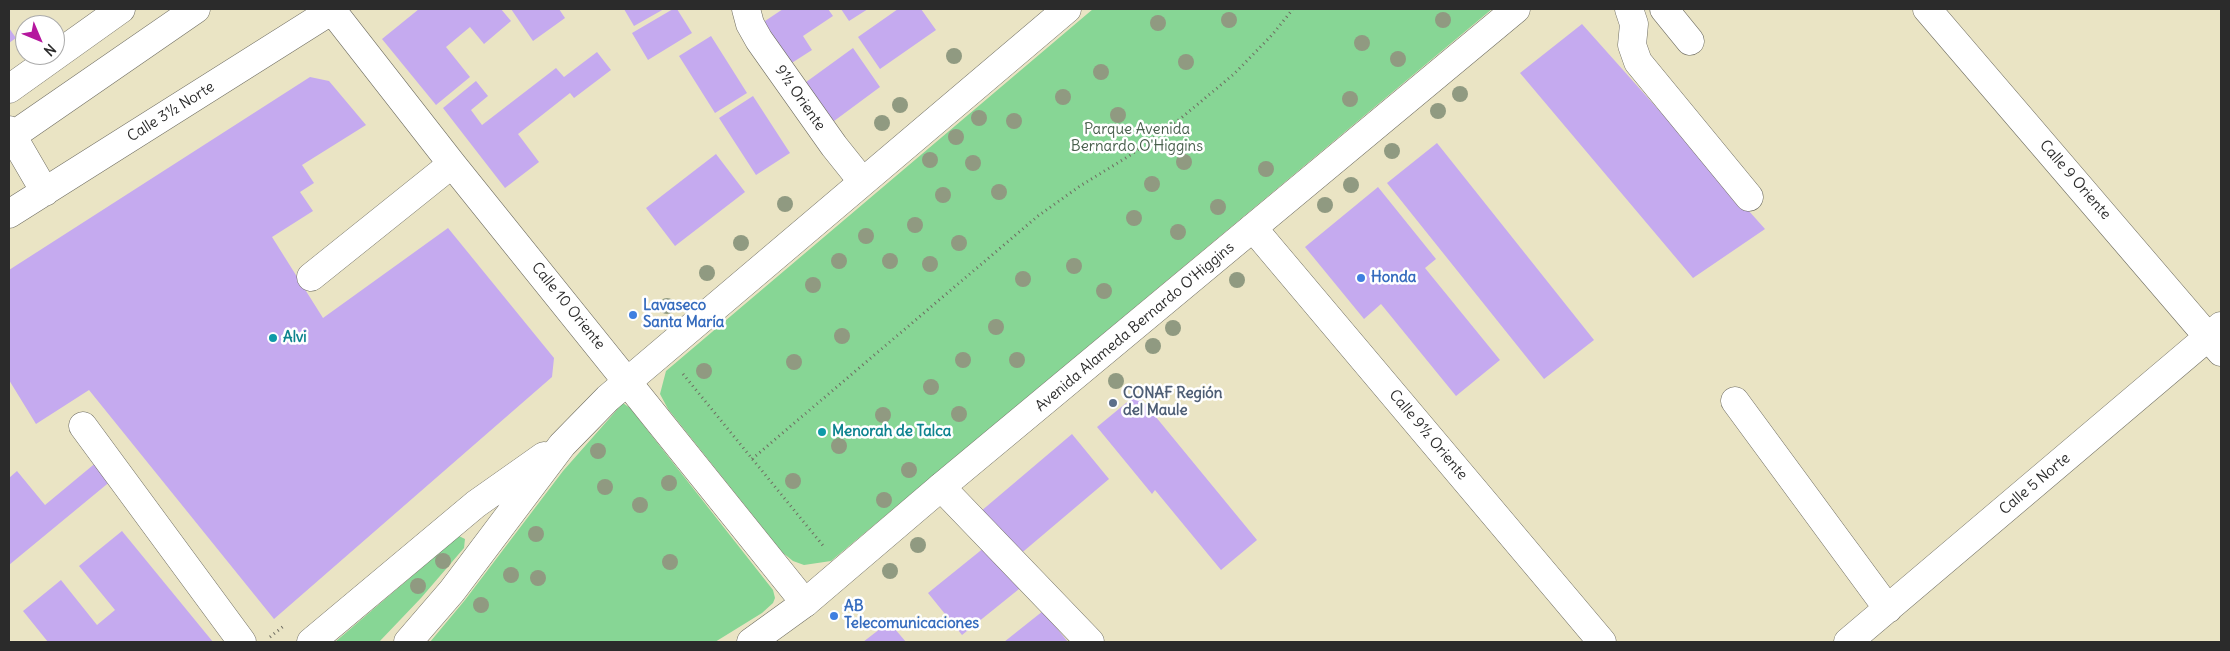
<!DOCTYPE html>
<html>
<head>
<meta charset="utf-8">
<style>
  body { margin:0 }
  #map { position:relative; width:2230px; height:651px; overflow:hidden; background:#eae4c4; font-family:Delius,sans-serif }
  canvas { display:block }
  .frame { position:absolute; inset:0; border:10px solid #2b2b2b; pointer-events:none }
  .north { position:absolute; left:15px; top:15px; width:50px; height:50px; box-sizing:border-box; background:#fff; border:1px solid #aaa; border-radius:50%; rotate:135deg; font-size:14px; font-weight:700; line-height:20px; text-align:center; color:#2b2b2b }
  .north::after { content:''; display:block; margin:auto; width:18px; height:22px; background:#b5179e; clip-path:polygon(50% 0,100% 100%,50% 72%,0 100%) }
</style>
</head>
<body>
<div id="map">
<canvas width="2230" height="651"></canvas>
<div class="frame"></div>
<div class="north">N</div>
</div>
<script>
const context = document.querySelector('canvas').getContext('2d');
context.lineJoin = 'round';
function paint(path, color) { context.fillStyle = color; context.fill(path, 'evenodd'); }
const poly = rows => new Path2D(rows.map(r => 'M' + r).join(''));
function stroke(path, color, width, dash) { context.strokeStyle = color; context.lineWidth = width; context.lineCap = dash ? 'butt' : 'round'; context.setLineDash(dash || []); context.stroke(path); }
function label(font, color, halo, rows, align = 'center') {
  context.font = font + ' Delius,sans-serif'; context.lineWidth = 5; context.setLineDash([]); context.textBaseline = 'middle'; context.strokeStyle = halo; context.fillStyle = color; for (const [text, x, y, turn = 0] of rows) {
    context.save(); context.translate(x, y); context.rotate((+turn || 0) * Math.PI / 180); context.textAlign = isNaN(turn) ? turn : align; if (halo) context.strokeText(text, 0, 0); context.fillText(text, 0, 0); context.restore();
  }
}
paint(poly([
  [1093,9,1492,9,831,561,804,565,793,561,783,553,668,409,660,394,666,371],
  [623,403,630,408,773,590,775,598,773,603,762,613,715,642,430,642,465,600,563,471],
  [459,536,465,539,464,548,421,598,379,642,335,642]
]), '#87d695');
paint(poly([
  [419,9,501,9,511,21,484,44,470,27,446,47,470,77,436,105,382,39],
  [511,9,559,9,565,18,533,41],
  [624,9,664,9,634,26],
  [673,9,677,9,692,33,648,60,632,33],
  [783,9,828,9,833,16,803,36,812,50,787,66,759,25],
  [841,9,868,9,849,21],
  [898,9,921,9,936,30,880,69,858,37],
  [1582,24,1765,229,1693,278,1520,73],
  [9,28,16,38,9,43],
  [711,36,747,93,715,113,679,56],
  [853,48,880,87,830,124,802,85],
  [597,52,611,70,574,98,570,93,518,134,539,162,505,188,443,108,476,81,488,96,471,110,482,125,556,68,564,77],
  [310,77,329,81,366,125,302,165,314,183,300,192,313,211,272,237,323,318,448,228,554,358,552,377,274,619,89,390,36,424,9,380,9,270],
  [753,96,790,153,756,175,719,118],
  [1437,143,1594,340,1544,379,1387,183],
  [716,154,745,192,675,246,646,208],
  [1378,187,1436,259,1425,268,1500,360,1456,396,1381,304,1364,319,1305,247],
  [1137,394,1257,540,1221,570,1155,490,1152,494,1097,427],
  [1072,434,1109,479,1018,556,980,512],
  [98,461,112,480,9,565,9,478,17,471,45,505],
  [122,531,213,642,48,642,23,611,61,580,97,625,115,610,79,566],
  [990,543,1024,585,962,635,928,593],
  [1043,611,1068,642,1004,642],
  [889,622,906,642,863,642]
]), '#c5aaef');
const minor = poly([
  [331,9,452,164,805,603],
  [746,9,750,24,759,40,834,146,862,181],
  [1629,9,1634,24,1632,45,1638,62,1749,197],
  [1664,9,1690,41],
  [1927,9,2221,352],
  [9,89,121,9],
  [9,130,45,192],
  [12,136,196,9],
  [9,214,334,9],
  [1253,228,1602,642],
  [311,277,452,164],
  [1735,401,1888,609],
  [83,426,242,642],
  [941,487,1090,642],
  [1848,642,2221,326]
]);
const major = poly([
  [311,642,476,504,544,456],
  [408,642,452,591,562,445,608,398,1067,9],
  [751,642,805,603,941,487,1516,9]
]);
stroke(minor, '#6e6c61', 29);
stroke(major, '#6e6c61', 29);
stroke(poly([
  [683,374,825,548],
  [752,459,1038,216,1080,186,1129,156,1180,119,1234,74,1272,35,1293,9],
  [270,637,285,625]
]), '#6e6c61', 3, [1, 4]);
stroke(minor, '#fff', 28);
stroke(major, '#fff', 28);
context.fillStyle = '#909a81';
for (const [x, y] of [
  [1229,20],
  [1443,20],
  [1158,23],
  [1362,43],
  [954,56],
  [1398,59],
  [1186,62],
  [1101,72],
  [1460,94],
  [1063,97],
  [1350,99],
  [900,105],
  [1438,111],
  [1118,115],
  [979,118],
  [1014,121],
  [882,123],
  [956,137],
  [1392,151],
  [930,160],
  [1184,162],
  [973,163],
  [1266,169],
  [1152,184],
  [1351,185],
  [999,192],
  [943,195],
  [785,204],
  [1325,205],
  [1218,207],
  [1134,218],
  [915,225],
  [1178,232],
  [866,236],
  [741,243],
  [959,243],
  [839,261],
  [890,261],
  [930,264],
  [1074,266],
  [707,273],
  [1023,279],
  [1237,280],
  [813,285],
  [1104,291],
  [667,306],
  [996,327],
  [1173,328],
  [842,336],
  [1153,346],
  [963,360],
  [1017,360],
  [794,362],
  [704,371],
  [1116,381],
  [931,387],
  [959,414],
  [883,415],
  [839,446],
  [598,451],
  [909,470],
  [793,481],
  [669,483],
  [605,487],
  [884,500],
  [640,505],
  [536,534],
  [918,545],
  [443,561],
  [670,562],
  [890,571],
  [511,575],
  [538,578],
  [418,586],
  [481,605]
]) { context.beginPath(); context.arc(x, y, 8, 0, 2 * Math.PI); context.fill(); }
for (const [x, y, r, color] of [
  [1361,278,5,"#3f7fe0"],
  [633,315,5,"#3f7fe0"],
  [273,338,5,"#0f9aa8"],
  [1113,403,5,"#5c6f8a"],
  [822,432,5,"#0f9aa8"],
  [834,616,5,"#3f7fe0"]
]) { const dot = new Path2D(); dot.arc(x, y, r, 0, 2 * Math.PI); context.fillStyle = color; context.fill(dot); stroke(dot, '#fff', 2); }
label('15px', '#2b2b2b', '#fff', [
  ["9½ Oriente",800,98,55],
  ["Calle 3½ Norte",171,112,-32],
  ["Calle 9 Oriente",2075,180,49],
  ["Calle 10 Oriente",568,306,51],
  ["Avenida Alameda Bernardo O'Higgins",1135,327,-40],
  ["Calle 9½ Oriente",1428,435,50],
  ["Calle 5 Norte",2035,484,-40]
]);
label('15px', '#475e4b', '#fff', [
  ["Parque Avenida",1137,130],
  ["Bernardo O'Higgins",1137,147]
]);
label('bold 15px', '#366cbe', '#fff', [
  ["Honda",1371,278],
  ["Lavaseco",643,306],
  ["Santa María",643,323],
  ["AB",844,607],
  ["Telecomunicaciones",844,624]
], 'left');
label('bold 15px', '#0d838f', '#fff', [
  ["Alvi",283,338],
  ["Menorah de Talca",832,432]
], 'left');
label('bold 15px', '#4e5e75', '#fff', [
  ["CONAF Región",1123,394],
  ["del Maule",1123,411]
], 'left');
</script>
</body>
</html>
